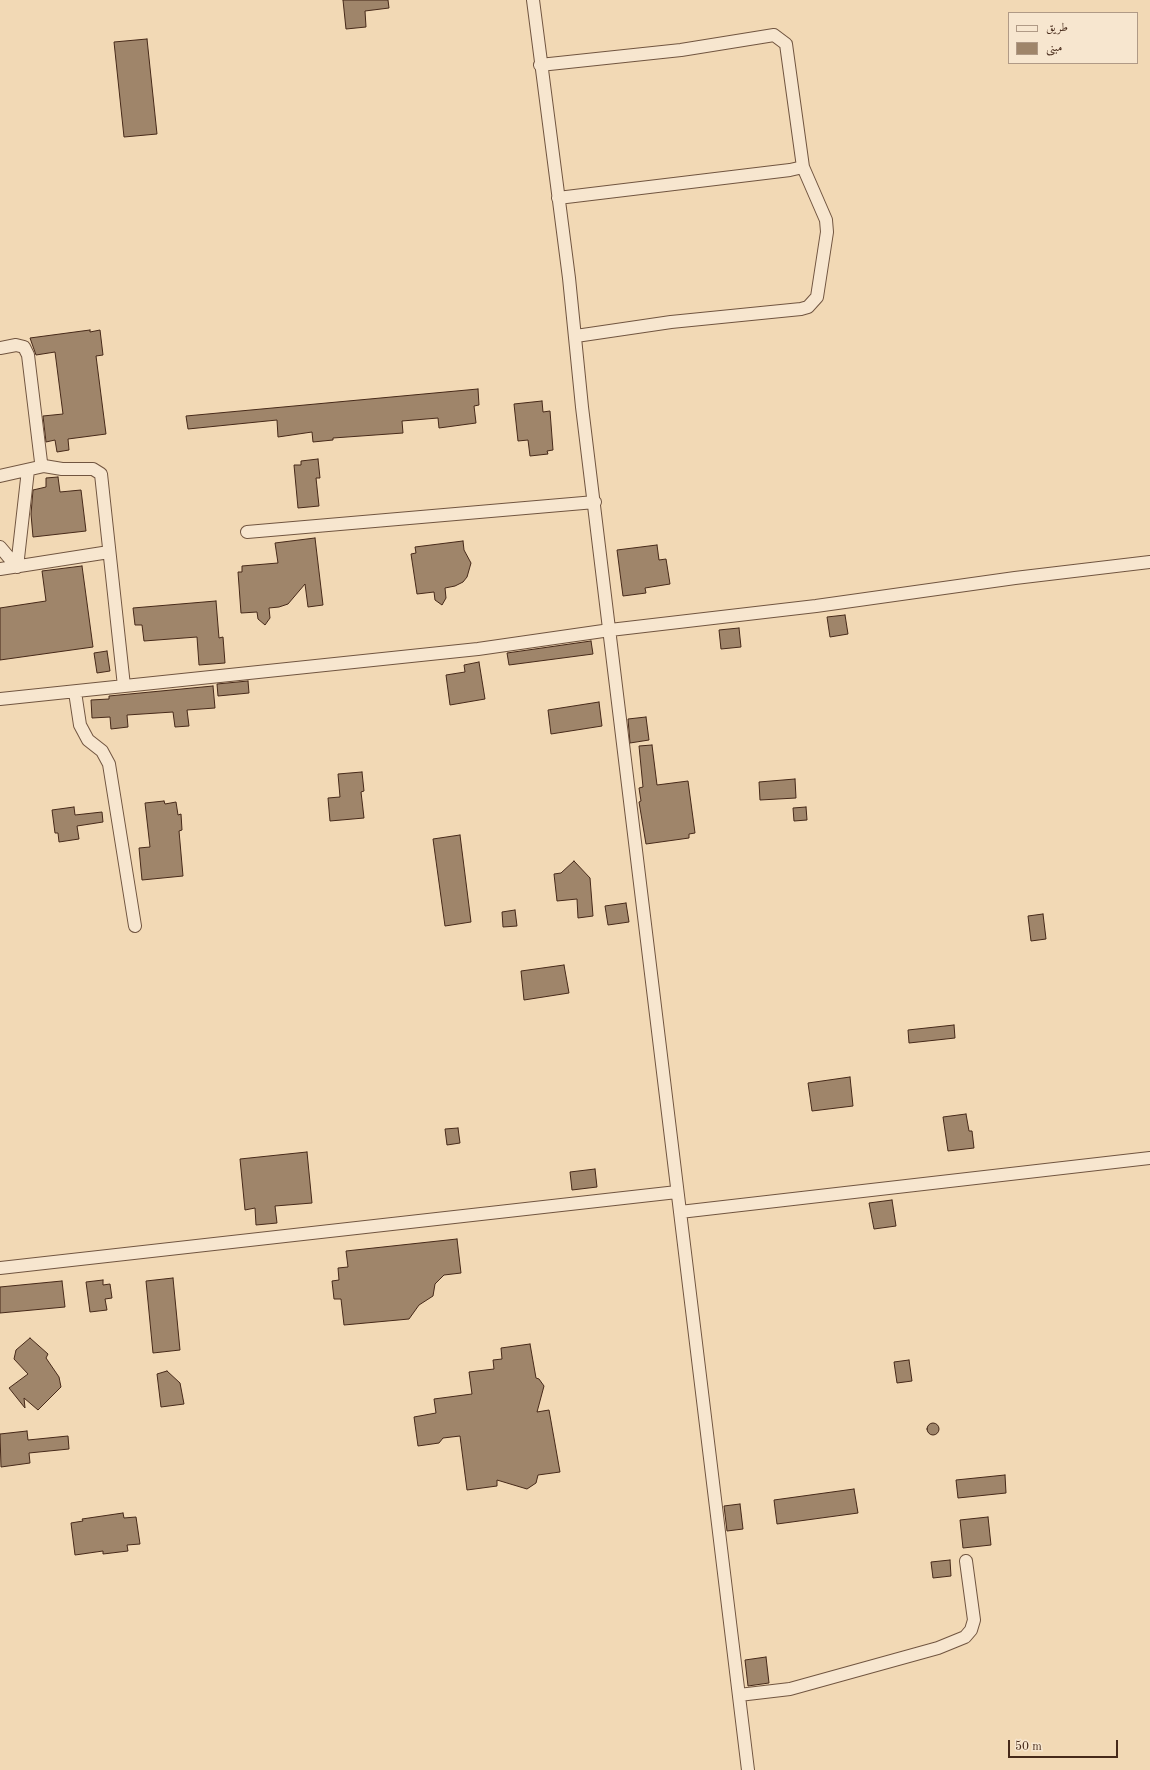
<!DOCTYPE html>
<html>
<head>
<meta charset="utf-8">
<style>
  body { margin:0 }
  #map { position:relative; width:1150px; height:1770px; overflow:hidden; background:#f2d9b5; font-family:"Old Standard TT",Amiri,serif }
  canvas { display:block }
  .legend { position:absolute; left:1008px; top:12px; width:130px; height:52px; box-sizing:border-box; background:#f7e6cf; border:1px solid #b09a86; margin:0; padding:5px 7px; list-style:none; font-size:12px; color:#462919 }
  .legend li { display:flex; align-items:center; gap:8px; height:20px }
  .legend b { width:20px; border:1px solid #b09a86 }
  .scale { position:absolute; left:1008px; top:1740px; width:110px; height:18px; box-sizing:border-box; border:2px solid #462919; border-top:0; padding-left:5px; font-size:12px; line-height:14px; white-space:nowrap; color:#462919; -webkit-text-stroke:3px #f7e6cf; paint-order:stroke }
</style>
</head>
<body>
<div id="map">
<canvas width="1150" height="1770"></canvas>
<ul class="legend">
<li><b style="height:5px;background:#f7e6cf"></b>طريق</li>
<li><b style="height:11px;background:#9f856a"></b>مبنى</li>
</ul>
<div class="scale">50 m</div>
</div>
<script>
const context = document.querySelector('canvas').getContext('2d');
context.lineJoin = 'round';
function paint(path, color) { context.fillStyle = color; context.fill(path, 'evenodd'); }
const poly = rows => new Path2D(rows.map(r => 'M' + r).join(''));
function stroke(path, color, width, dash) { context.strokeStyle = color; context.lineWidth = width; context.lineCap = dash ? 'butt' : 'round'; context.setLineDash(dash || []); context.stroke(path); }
const building = poly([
  [343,0,388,0,389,8,365,11,366,27,346,29,343,0],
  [147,39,157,134,124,137,114,42,147,39],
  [90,330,90,332,100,330,103,355,96,356,106,434,68,439,69,450,57,452,55,440,46,442,43,416,63,414,55,352,36,355,30,338,90,330],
  [478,389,479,405,474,406,476,423,439,428,438,418,402,421,403,433,333,438,333,440,313,442,312,432,278,437,277,420,188,429,186,416,478,389],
  [542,401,543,412,550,411,553,450,547,451,548,454,530,456,528,440,518,441,514,404,542,401],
  [318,459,320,478,316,478,319,506,298,508,294,465,301,465,301,461,318,459],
  [58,477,60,492,81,490,86,531,33,537,31,514,33,490,46,487,46,478,58,477],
  [315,538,323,605,308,607,305,584,288,604,279,607,269,608,270,618,265,625,258,619,257,612,241,613,238,572,242,572,242,566,278,563,275,543,315,538],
  [463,541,464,550,471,563,467,577,463,582,455,586,445,588,446,598,442,605,435,600,434,592,417,594,411,554,416,553,415,547,463,541],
  [657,545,659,560,666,559,670,584,645,588,646,593,623,596,617,550,657,545],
  [82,566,93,647,0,660,0,608,46,601,42,571,82,566],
  [216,601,219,638,223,637,225,663,199,665,197,637,144,641,142,625,135,625,133,608,216,601],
  [845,615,848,634,830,637,827,617,845,615],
  [739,628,741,647,721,649,719,630,739,628],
  [591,641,593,654,509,665,507,653,591,641],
  [107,651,110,671,97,673,94,653,107,651],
  [479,662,485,699,450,705,446,675,465,672,464,665,479,662],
  [248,681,249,693,218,696,217,684,248,681],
  [213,686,215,708,187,710,189,726,175,727,173,712,127,715,128,727,111,729,110,717,92,718,91,700,109,699,109,696,213,686],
  [599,702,602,726,551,734,548,710,599,702],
  [646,717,649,740,630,743,628,719,646,717],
  [652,745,657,785,688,781,695,833,689,834,689,838,646,844,639,802,641,801,639,788,643,787,639,746,652,745],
  [362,772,364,791,361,792,364,818,330,821,328,798,340,797,338,774,362,772],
  [795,779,796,798,760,800,759,782,795,779],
  [164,801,165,804,176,802,178,815,181,814,182,830,179,831,183,876,142,880,139,848,150,847,145,803,164,801],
  [74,807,75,815,102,812,103,822,77,826,79,839,59,842,58,833,55,833,52,810,74,807],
  [806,807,807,820,794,821,793,808,806,807],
  [460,835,471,922,445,926,433,839,460,835],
  [574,861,590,878,593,916,578,918,577,899,557,901,554,874,561,873,574,861],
  [626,903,629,922,608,925,605,906,626,903],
  [515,910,517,926,503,927,502,912,515,910],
  [1043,914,1046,939,1031,941,1028,916,1043,914],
  [564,965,569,993,524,1000,521,971,564,965],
  [954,1025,955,1038,909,1043,908,1030,954,1025],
  [850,1077,853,1106,812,1111,808,1083,850,1077],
  [966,1114,969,1131,972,1131,974,1148,948,1151,943,1117,966,1114],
  [458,1128,460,1143,447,1145,445,1129,458,1128],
  [307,1152,312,1203,275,1206,277,1223,256,1225,255,1208,245,1210,240,1159,307,1152],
  [595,1169,597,1187,572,1190,570,1172,595,1169],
  [892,1200,896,1226,874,1229,869,1203,892,1200],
  [457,1239,461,1273,444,1275,435,1284,433,1296,419,1305,409,1319,344,1325,341,1299,334,1299,332,1281,339,1280,338,1268,348,1267,346,1251,457,1239],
  [173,1278,180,1350,153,1353,146,1281,173,1278],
  [103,1280,103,1285,110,1284,112,1298,105,1299,107,1310,90,1312,86,1282,103,1280],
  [62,1281,65,1307,0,1313,0,1287,62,1281],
  [30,1338,48,1354,46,1358,59,1377,61,1387,38,1410,24,1398,25,1408,9,1388,28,1374,14,1359,16,1350,30,1338],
  [530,1344,536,1378,539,1379,544,1386,537,1412,549,1410,560,1472,538,1475,536,1483,527,1489,497,1480,497,1486,467,1490,460,1436,443,1438,439,1443,418,1446,414,1417,436,1413,434,1399,472,1394,469,1372,494,1369,493,1360,502,1359,501,1348,530,1344],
  [909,1360,912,1381,897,1383,894,1362,909,1360],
  [167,1371,180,1383,184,1404,161,1407,157,1374,167,1371],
  '927 1429a6 6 0 1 1 12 0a6 6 0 1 1-12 0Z',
  [27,1431,28,1440,68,1436,69,1449,29,1453,30,1463,1,1467,0,1434,27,1431],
  [1005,1475,1006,1493,958,1498,956,1480,1005,1475],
  [854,1489,858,1513,777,1524,774,1500,854,1489],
  [740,1504,743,1529,727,1531,724,1506,740,1504],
  [123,1513,124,1518,136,1517,140,1544,127,1545,128,1551,103,1554,103,1551,75,1555,71,1523,83,1521,82,1519,123,1513],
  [988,1517,991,1545,963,1548,960,1520,988,1517],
  [950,1560,951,1576,933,1578,931,1562,950,1560],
  [766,1657,769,1683,748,1686,745,1660,766,1657]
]);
paint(building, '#9f856a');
stroke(building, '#462919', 1);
const street = poly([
  [533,0,569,278,582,407,748,1770],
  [540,65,681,50,774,35,786,44,803,167,826,220,827,232,817,297,808,307,801,309,671,322,576,336],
  [558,198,790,170,803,167],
  [0,348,16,345,24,347,28,355,41,462,44,466],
  [0,476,44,466,62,469,93,469,101,474,124,686],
  [247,532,595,502],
  [0,547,17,567],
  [17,567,28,470],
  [0,569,109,552],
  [75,692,80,725,88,740,102,751,109,764,135,926],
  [0,699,478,649,610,630,816,606,1015,578,1150,562],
  [680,1212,1150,1158],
  [0,1268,677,1192],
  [739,1695,790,1689,938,1648,965,1637,971,1630,974,1620,966,1561]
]);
stroke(street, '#715540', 14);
stroke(street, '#f7e6cf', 12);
</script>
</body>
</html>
